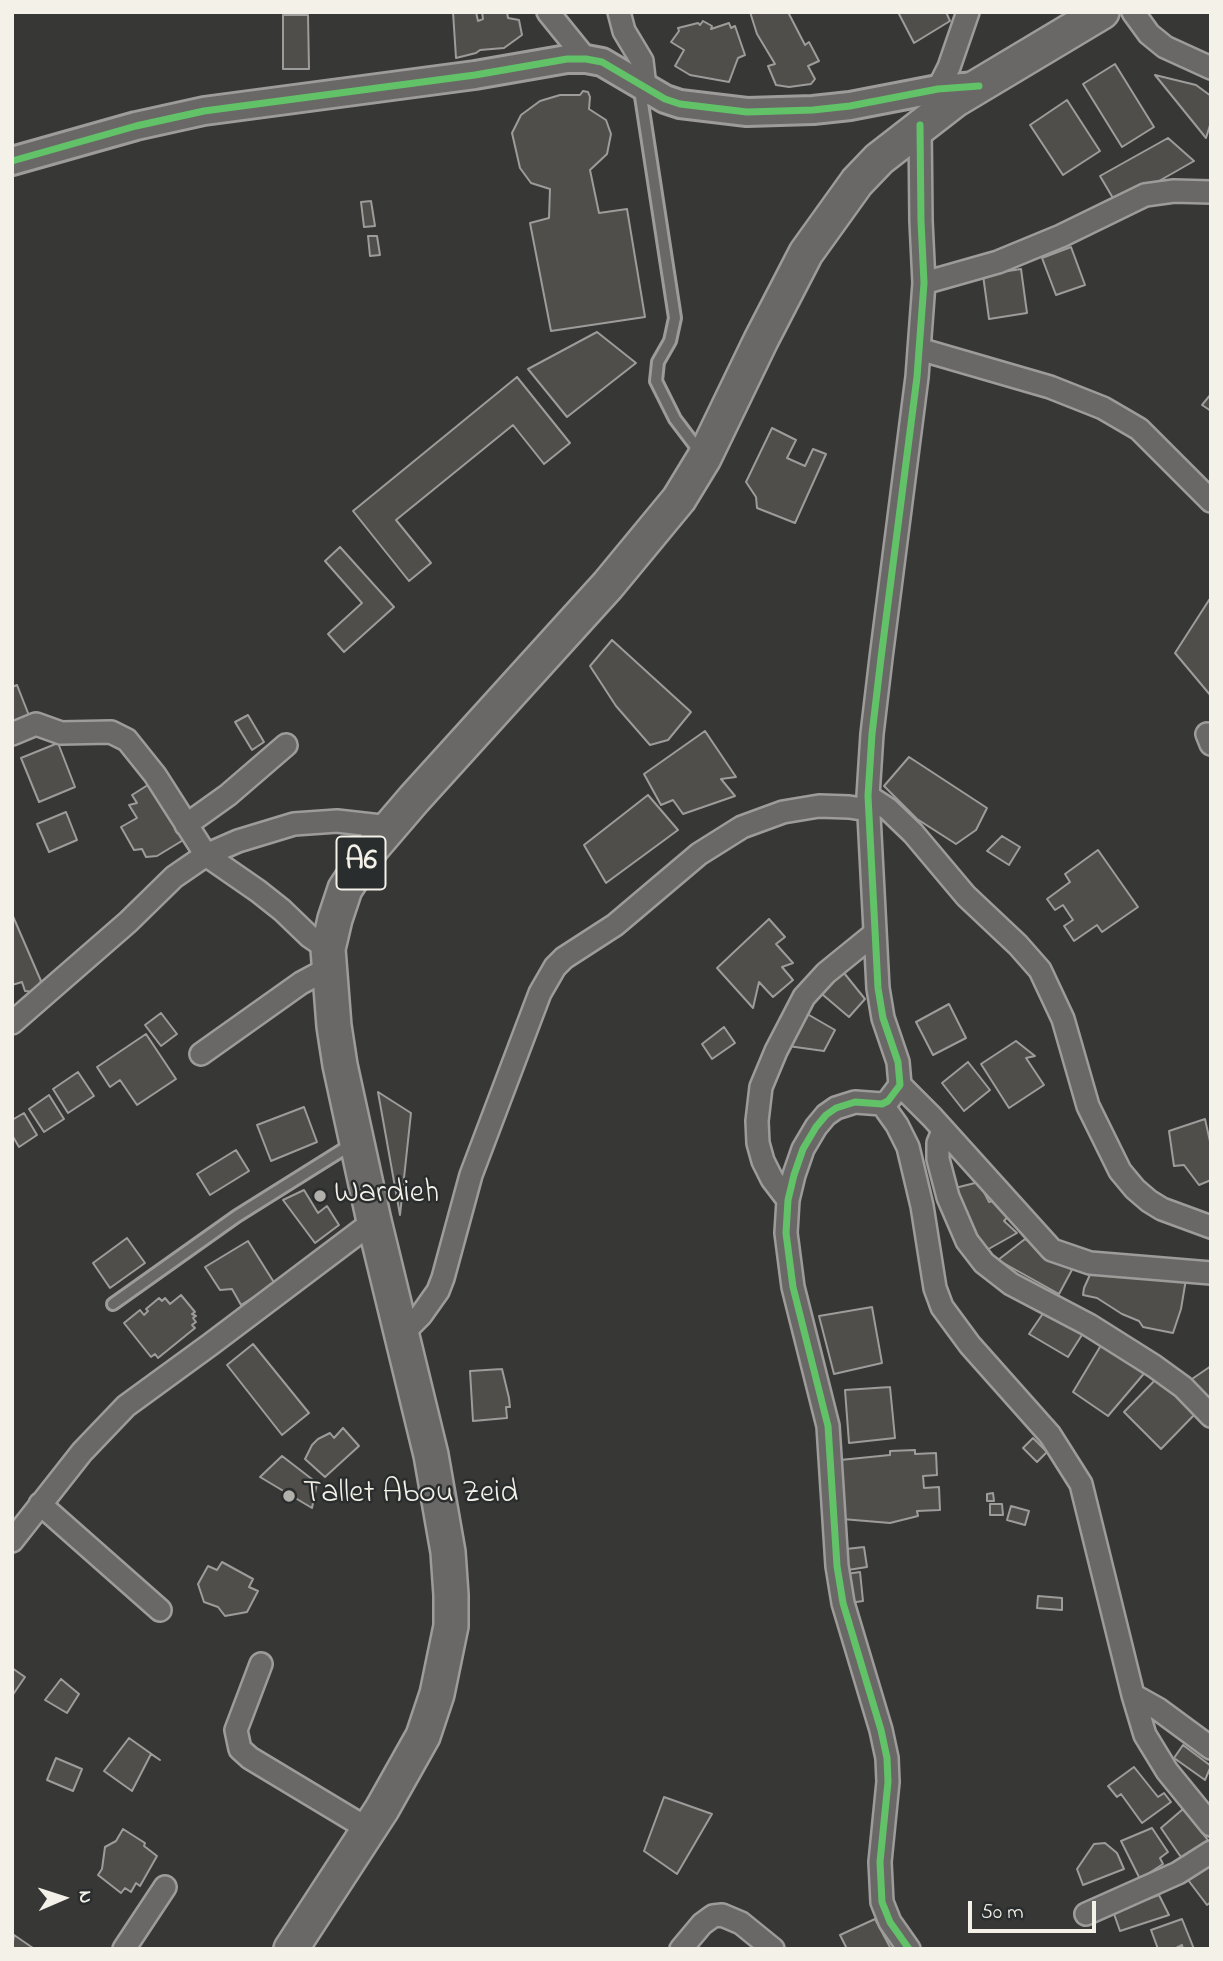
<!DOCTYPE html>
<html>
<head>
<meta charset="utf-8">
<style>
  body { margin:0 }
  #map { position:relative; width:1223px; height:1961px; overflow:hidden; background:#373736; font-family:"Indie Flower",sans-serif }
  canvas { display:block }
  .frame { position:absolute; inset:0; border:14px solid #f4f1e8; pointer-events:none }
  .north { position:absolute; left:28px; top:1863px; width:70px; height:70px; -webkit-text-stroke:5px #2a2d2e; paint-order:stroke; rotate:87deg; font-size:19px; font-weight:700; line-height:28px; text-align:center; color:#f4f1e8 }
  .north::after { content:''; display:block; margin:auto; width:24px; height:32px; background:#f4f1e8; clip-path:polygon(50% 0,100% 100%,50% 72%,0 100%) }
  .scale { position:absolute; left:968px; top:1901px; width:128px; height:32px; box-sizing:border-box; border:4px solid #f4f1e8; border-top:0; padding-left:9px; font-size:21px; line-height:24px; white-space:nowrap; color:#f4f1e8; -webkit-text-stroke:5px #2a2d2e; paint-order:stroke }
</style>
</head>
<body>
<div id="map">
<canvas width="1223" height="1961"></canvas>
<div class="frame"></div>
<div class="north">N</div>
<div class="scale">50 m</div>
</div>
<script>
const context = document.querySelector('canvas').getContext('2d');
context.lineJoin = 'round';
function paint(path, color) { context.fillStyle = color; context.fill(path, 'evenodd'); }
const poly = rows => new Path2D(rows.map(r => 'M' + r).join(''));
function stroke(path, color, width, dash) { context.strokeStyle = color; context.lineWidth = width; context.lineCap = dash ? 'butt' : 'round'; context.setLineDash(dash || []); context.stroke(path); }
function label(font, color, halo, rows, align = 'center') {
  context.font = font + ' "Indie Flower",sans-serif'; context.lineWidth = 5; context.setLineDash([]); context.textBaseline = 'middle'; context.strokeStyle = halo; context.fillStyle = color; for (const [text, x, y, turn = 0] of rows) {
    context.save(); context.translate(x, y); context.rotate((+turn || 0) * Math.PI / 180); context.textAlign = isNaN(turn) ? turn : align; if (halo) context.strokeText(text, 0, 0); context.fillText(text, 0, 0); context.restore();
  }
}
const building = poly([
  [453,12,476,12,478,21,483,19,482,12,507,12,508,18,519,20,522,35,504,48,480,50,476,53,456,58,453,12],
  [750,12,788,12,805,45,809,42,819,61,808,66,815,79,811,84,789,87,776,85,768,66,775,64,757,34,750,12],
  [898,12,946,12,950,21,914,43,898,12],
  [283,15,308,15,309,69,283,69,283,15],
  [703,21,712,26,711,29,729,23,731,28,735,26,745,55,738,58,729,82,690,75,675,66,684,50,671,42,679,31,678,28,698,23,700,25,703,21],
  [1115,64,1154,127,1122,147,1083,84,1115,64],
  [1155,75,1196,85,1211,96,1211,122,1206,138,1155,75],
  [583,91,588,92,590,97,589,109,606,120,611,134,607,154,590,170,599,213,627,209,645,317,551,331,530,223,549,218,550,189,531,183,520,168,512,133,521,115,540,101,560,95,580,95,583,91],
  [1067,100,1100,151,1063,175,1030,125,1067,100],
  [1168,138,1194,161,1117,205,1100,176,1168,138],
  [371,201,375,226,364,227,361,202,371,201],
  [368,236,377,236,380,255,370,256,368,236],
  [1071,247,1085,285,1056,295,1042,258,1071,247],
  [1021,269,1027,313,989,319,983,275,1021,269],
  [597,332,636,363,567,417,528,369,597,332],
  [517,377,570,443,544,464,513,425,396,520,431,563,409,581,353,511,517,377],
  [1211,394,1211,411,1202,405,1211,394],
  [772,428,796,440,787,458,805,466,813,449,826,454,795,523,757,508,756,497,746,482,772,428],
  [340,547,394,607,344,652,328,634,362,603,325,561,340,547],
  [1211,597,1211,696,1175,653,1211,597],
  [612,640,691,712,668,740,650,745,616,706,590,666,612,640],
  [17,685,30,718,12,725,12,687,17,685],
  [248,715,264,742,252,750,235,722,248,715],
  [705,731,736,777,721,779,735,796,683,814,673,800,661,805,644,774,705,731],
  [58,743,75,787,39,802,21,758,58,743],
  [909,757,987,808,976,830,956,844,917,819,884,786,909,757],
  [151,783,185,839,157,856,146,857,142,849,134,850,121,827,137,818,129,805,137,803,132,795,151,783],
  [648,795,678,830,606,883,584,845,648,795],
  [66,812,77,840,49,852,37,824,66,812],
  [1002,836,1020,847,1009,865,987,851,1002,836],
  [1098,850,1138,907,1102,932,1097,925,1074,941,1064,926,1073,920,1063,905,1055,910,1047,899,1070,882,1065,874,1098,850],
  [12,914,41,981,34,992,25,991,22,982,12,985,12,914],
  [769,919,785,937,776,944,793,963,782,967,793,980,773,997,759,982,753,1008,717,968,769,919],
  [840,968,865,999,849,1017,816,989,840,968],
  [949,1004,966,1038,933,1055,916,1022,949,1004],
  [802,1011,835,1030,824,1051,788,1046,802,1011],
  [161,1013,177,1034,161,1046,145,1025,161,1013],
  [724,1027,735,1043,712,1059,702,1044,724,1027],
  [146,1034,176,1079,137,1105,120,1080,110,1087,97,1067,146,1034],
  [1016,1041,1035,1056,1026,1058,1044,1085,1009,1108,981,1064,1016,1041],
  [968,1062,990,1090,964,1111,942,1083,968,1062],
  [78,1072,94,1096,68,1113,53,1089,78,1072],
  [378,1092,411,1113,400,1215,378,1092],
  [49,1095,64,1119,44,1132,29,1109,49,1095],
  [304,1107,317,1142,271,1161,257,1125,304,1107],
  [24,1113,37,1135,19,1147,12,1135,12,1120,24,1113],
  [1205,1119,1211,1146,1211,1180,1199,1185,1184,1165,1174,1166,1169,1131,1205,1119],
  [236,1150,249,1171,210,1195,197,1174,236,1150],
  [979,1182,989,1202,996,1200,1011,1213,1004,1221,1017,1233,985,1251,966,1220,955,1188,979,1182],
  [304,1190,318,1213,327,1206,339,1225,315,1243,283,1200,304,1190],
  [127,1238,145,1263,110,1288,93,1263,127,1238],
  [1025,1239,1074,1266,1059,1294,998,1260,1025,1239],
  [248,1241,275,1284,241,1305,232,1289,220,1290,205,1267,248,1241],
  [1093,1268,1186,1279,1181,1309,1173,1333,1143,1327,1139,1321,1122,1314,1097,1298,1083,1295,1084,1288,1093,1268],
  [181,1295,195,1312,192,1314,196,1316,193,1318,196,1322,192,1325,195,1328,158,1358,155,1354,151,1357,124,1323,140,1310,144,1315,148,1311,146,1309,159,1298,162,1301,165,1298,170,1304,181,1295],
  [872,1307,882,1363,834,1374,819,1316,872,1307],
  [1046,1309,1087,1327,1068,1357,1029,1334,1046,1309],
  [1103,1342,1147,1370,1108,1416,1073,1392,1103,1342],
  [253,1344,309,1413,282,1435,227,1365,253,1344],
  [1211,1366,1211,1409,1189,1381,1211,1366],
  [502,1369,509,1398,510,1407,506,1407,507,1418,473,1421,470,1371,502,1369],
  [1160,1375,1197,1412,1161,1449,1124,1412,1160,1375],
  [890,1387,895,1438,849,1443,845,1390,890,1387],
  [343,1428,359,1446,325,1477,305,1459,312,1445,318,1439,330,1433,334,1438,343,1428],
  [1033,1438,1047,1452,1037,1462,1023,1448,1033,1438],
  [915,1450,915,1454,936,1453,937,1475,923,1476,924,1488,939,1487,940,1510,917,1511,918,1516,890,1523,842,1519,840,1460,890,1455,890,1451,915,1450],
  [282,1456,317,1483,312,1508,260,1477,282,1456],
  [993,1493,994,1501,987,1501,987,1494,993,1493],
  [990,1504,1002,1504,1003,1515,990,1515,990,1504],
  [1011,1506,1029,1511,1025,1525,1007,1520,1011,1506],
  [864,1547,867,1567,848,1570,846,1549,864,1547],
  [222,1562,253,1579,249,1587,258,1591,247,1612,225,1616,218,1607,204,1602,198,1584,208,1566,217,1570,222,1562],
  [860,1572,863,1601,849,1603,846,1574,860,1572],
  [1038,1596,1062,1598,1062,1610,1037,1608,1038,1596],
  [12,1668,25,1677,12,1696,12,1668],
  [61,1679,79,1694,67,1713,45,1700,61,1679],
  [129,1738,160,1760,151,1754,132,1791,104,1771,129,1738],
  [1183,1745,1211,1766,1205,1780,1174,1758,1183,1745],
  [56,1758,82,1769,73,1791,47,1780,56,1758],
  [1134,1767,1158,1797,1164,1793,1171,1802,1142,1823,1121,1794,1117,1797,1108,1786,1134,1767],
  [664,1797,712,1814,677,1874,644,1851,664,1797],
  [1183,1809,1211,1844,1185,1863,1161,1828,1183,1809],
  [1152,1828,1168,1852,1160,1858,1163,1864,1140,1879,1121,1841,1152,1828],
  [123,1829,145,1843,144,1846,157,1856,140,1886,136,1883,131,1892,125,1888,121,1893,98,1875,102,1869,105,1847,116,1841,123,1829],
  [1105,1843,1117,1853,1124,1869,1083,1885,1077,1869,1094,1844,1105,1843],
  [1211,1855,1211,1902,1207,1905,1185,1876,1211,1855],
  [1159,1895,1169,1915,1120,1931,1113,1911,1159,1895],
  [875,1919,891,1949,847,1949,840,1935,875,1919],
  [1182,1919,1194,1949,1183,1949,1182,1945,1174,1949,1158,1949,1151,1930,1182,1919],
  [14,1935,33,1948,32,1949,12,1949,14,1935]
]);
paint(building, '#504e4b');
stroke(building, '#9d9c9a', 2);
const service = poly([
  [640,90,675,318,670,341,658,362,656,381,675,419,700,452],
  [113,1304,237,1216,352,1144]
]);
const minor = poly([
  [548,12,586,59],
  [619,12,624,31,642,61,645,87],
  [1133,12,1149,34,1165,47,1211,68],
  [938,89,949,67,968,12],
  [924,283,998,262,1061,236,1145,195,1174,191,1211,192],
  [919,349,1050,387,1103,408,1139,429,1211,501],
  [12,734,36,724,61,733,111,732,127,740,155,775,206,855,238,841,294,824,337,821,390,827],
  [1207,734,1211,744],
  [868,796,888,809,913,833,966,896,1018,945,1040,970,1063,1019,1088,1106,1120,1171,1135,1189,1149,1201,1162,1209,1211,1227],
  [186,825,228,795,286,745],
  [12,1023,128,922,174,877,206,855,258,891,282,910,309,936,328,949],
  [201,1054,301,983,329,968],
  [900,1085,932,1117,1052,1250,1090,1263,1211,1273],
  [882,1104,897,1125,908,1147,922,1206,935,1288,942,1307,970,1345,1050,1435,1081,1484,1133,1695,1145,1735,1167,1771,1211,1825],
  [943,1131,938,1143,938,1159,948,1197,967,1241,984,1263,1011,1284,1089,1325,1154,1366,1183,1387,1211,1416],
  [788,1200,772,1179,763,1161,758,1143,757,1121,761,1087,776,1051,804,997,826,973,874,934],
  [402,1334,421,1315,438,1291,443,1278,471,1175,540,993,555,967,564,958,615,925,699,854,742,827,783,812,819,806,849,807,868,810],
  [40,1504,160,1610],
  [12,1541,82,1452,126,1406,211,1344,374,1221],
  [261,1664,236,1730,240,1749,250,1758,368,1829],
  [1133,1695,1158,1709,1211,1748],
  [1086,1914,1178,1873,1211,1852],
  [124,1949,165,1887],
  [681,1949,702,1924,713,1916,722,1915,741,1923,773,1949],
  [909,1949,890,1922,882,1902,880,1862,888,1782,887,1758,881,1730,843,1603,837,1566,828,1426,793,1287,786,1233,788,1200,794,1175,803,1149,816,1127,826,1115,836,1108,855,1102,882,1104,888,1101,900,1085,898,1062,883,1018,878,988,868,796,872,734,881,658,917,377,924,283,921,221,920,125]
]);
const tertiary = poly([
  [12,161,136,126,204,111,475,75,567,59,586,59,602,62,665,99,680,104,747,112,813,110,850,106,938,89,977,86]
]);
const trunk = poly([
  [291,1949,382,1809,423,1736,437,1694,451,1626,451,1595,448,1552,431,1455,374,1221,340,1065,334,1026,328,949,335,919,345,889,372,848,414,799,608,585,679,499,704,458,761,340,806,253,857,182,879,159,955,100,1102,12]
]);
stroke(service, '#9d9c9a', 16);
stroke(minor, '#9d9c9a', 26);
stroke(tertiary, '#9d9c9a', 32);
stroke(trunk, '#9d9c9a', 38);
stroke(service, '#696866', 10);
stroke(minor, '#696866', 21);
stroke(tertiary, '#696866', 26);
stroke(trunk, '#696866', 33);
stroke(poly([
  [12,161,136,126,204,111,475,75,567,59,586,59,602,62,665,99,680,104,747,112,813,110,850,106,938,89,979,86],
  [909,1949,890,1922,882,1902,880,1862,888,1782,887,1758,881,1730,843,1603,837,1566,828,1426,793,1287,786,1233,788,1200,794,1175,803,1149,816,1127,826,1115,836,1108,855,1102,882,1104,888,1101,900,1085,898,1062,883,1018,878,988,868,796,872,734,881,658,917,377,924,283,921,221,920,125]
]), '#61c268', 7);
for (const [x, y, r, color] of [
  [320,1196,7,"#b2b0aa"],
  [289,1496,7,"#b2b0aa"]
]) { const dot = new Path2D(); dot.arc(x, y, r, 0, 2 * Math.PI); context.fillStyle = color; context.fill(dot); stroke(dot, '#2a2d2e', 2.5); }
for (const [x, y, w] of [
  [361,863,49]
]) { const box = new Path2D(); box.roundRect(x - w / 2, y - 26.5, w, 53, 5); context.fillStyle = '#2a2d2e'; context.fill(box); stroke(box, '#f4f1e8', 2); }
label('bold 30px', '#f4f1e8', null, [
  ["A6",361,863]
]);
label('32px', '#f4f1e8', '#2a2d2e', [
  ["Wardieh",334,1196],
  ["Tallet Abou Zeid",303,1496]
], 'left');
</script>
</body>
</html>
